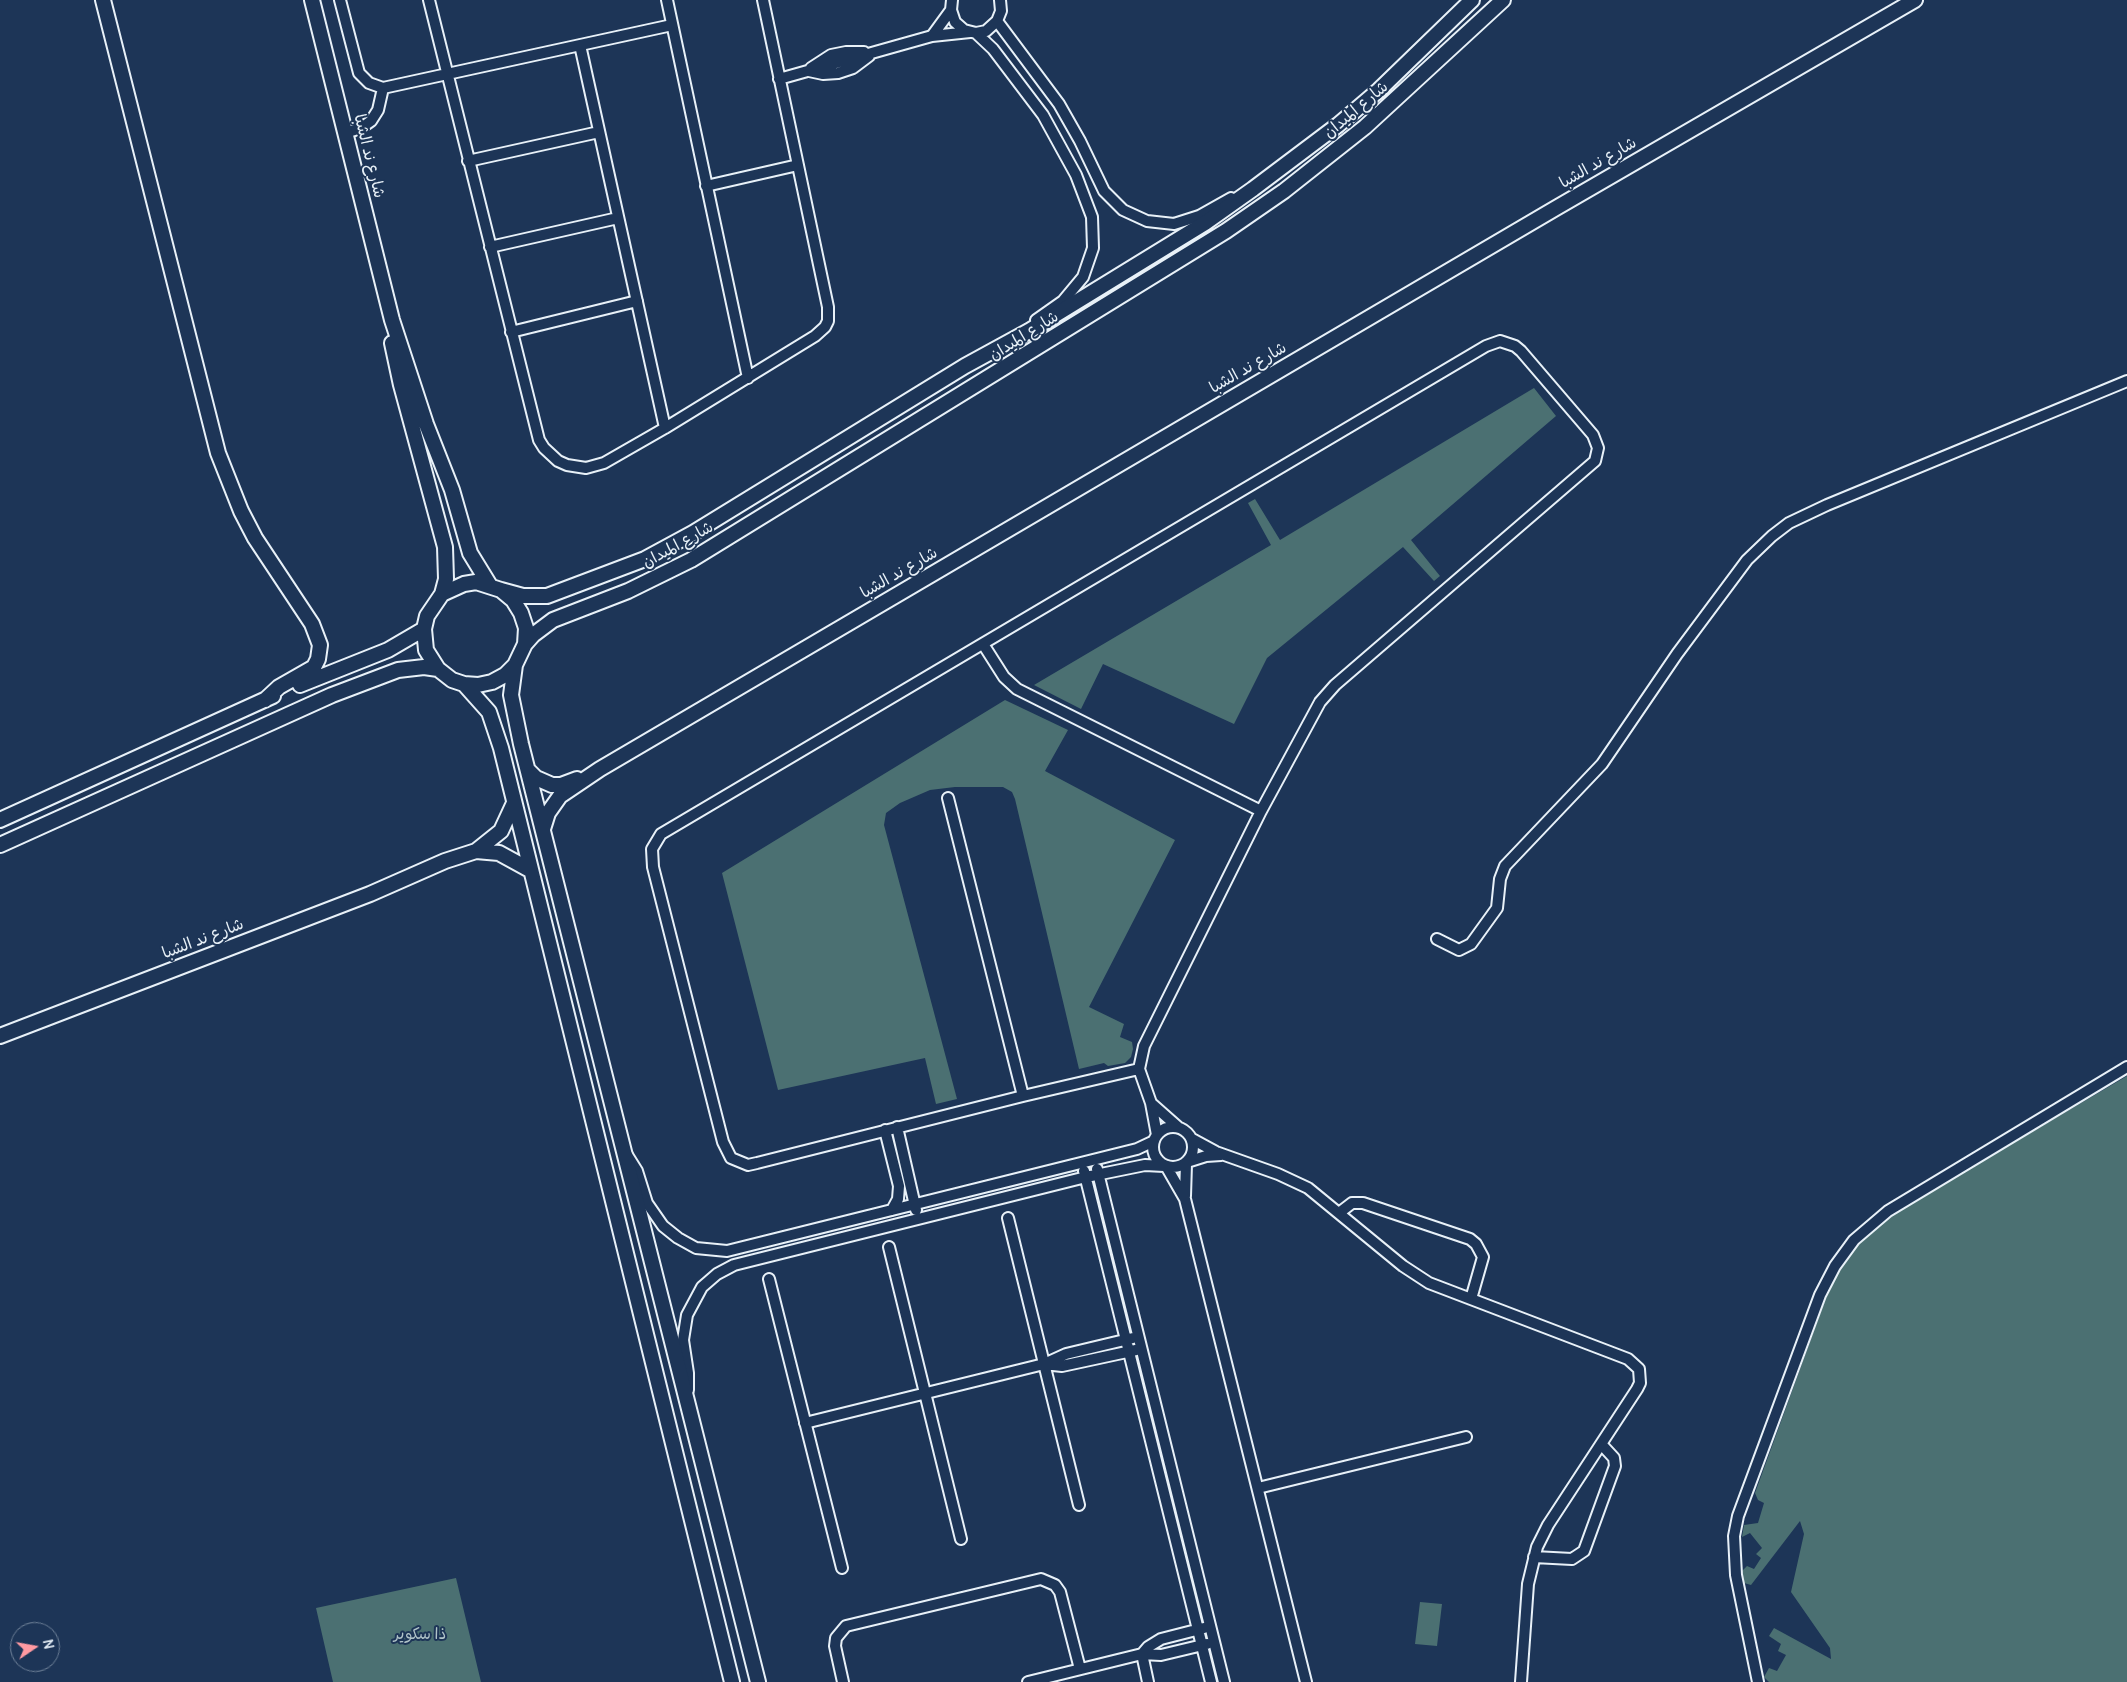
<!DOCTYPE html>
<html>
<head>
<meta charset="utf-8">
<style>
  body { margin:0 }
  #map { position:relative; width:2127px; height:1682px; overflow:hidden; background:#1d3557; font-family:Delius,sans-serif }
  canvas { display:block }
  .north { position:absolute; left:10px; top:1622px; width:50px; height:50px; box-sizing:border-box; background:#1d3557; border:1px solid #6e8097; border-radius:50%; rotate:78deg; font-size:14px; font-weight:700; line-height:20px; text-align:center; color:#e8f1f8 }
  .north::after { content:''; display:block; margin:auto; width:18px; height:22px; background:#ff9aa2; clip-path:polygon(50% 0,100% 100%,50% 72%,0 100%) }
</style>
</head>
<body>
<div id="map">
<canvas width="2127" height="1682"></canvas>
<div class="north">N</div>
</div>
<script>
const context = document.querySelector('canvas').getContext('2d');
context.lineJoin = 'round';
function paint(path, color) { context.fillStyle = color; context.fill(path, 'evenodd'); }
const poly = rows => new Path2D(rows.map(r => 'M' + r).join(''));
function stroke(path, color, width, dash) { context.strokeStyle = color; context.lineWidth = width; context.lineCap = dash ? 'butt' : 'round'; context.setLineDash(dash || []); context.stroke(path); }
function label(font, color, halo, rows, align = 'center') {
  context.font = font + ' Delius,"Playpen Sans Arabic",sans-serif'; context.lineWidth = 4; context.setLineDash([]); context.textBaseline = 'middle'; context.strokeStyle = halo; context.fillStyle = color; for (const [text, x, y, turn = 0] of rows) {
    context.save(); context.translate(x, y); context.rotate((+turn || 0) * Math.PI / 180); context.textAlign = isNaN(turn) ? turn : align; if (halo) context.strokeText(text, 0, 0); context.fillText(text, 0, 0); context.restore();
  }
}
paint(poly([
  [1534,388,1556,416,1411,540,1440,576,1434,581,1403,547,1267,658,1234,724,1103,664,1081,709,1034,685,1271,545,1248,503,1255,499,1280,540],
  [1005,700,1068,730,1045,771,1175,840,1089,1007,1124,1024,1120,1037,1132,1042,1133,1049,1131,1057,1125,1063,1108,1066,1104,1063,1079,1069,1015,799,1012,792,1003,787,955,787,930,790,900,803,886,813,884,825,957,1099,936,1104,925,1058,778,1090,722,873],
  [2127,1076,2127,1682,1769,1682,1764,1677,1769,1668,1777,1671,1786,1655,1778,1651,1781,1644,1769,1636,1774,1628,1831,1659,1830,1648,1791,1592,1804,1534,1800,1521,1751,1585,1744,1583,1742,1571,1747,1566,1754,1569,1761,1558,1756,1554,1762,1548,1750,1533,1742,1537,1744,1525,1758,1523,1764,1503,1758,1500,1755,1493,1828,1292,1838,1272,1859,1244,1899,1210],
  [456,1578,481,1682,333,1682,316,1608],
  [1420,1602,1442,1604,1437,1646,1415,1644]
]), '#4b7072');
const street = poly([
  [340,0,359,73,369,83,383,88,672,25],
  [429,0,539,440,544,448,558,461,567,465,586,468,604,463,665,428,815,336,825,327,828,321,828,307,763,0],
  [667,0,748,378],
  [952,0,951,10,955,22,964,30,976,33,986,31,997,21,1001,11,1000,0],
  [997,21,1059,104,1080,141,1104,191,1123,210,1147,221,1174,224,1199,216,1231,198],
  [976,33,993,49,1043,115,1076,175,1092,217,1093,248,1083,277,1063,301,1036,320],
  [932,36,951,10],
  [580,45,665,428],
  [811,68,831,55,846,52,864,52],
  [809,71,823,74,838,73,853,68,869,56],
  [779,79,932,36,970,32],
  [345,133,361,128,371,121,378,110,383,88],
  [468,161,599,132],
  [706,186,798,165],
  [490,247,618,218],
  [511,332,637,301],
  [1500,341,1515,346,1521,351,1593,435,1598,448,1595,461,1335,685,1320,702,1261,811,1144,1046,1139,1069,1023,1096,757,1163,748,1165,731,1158,723,1142,653,867,652,849,661,834,1486,346,1500,341],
  [983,644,1004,677,1017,689,1261,811],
  [948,798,1023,1096],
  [1437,939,1459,950,1471,944,1497,908,1500,879,1505,866,1602,764,1677,654,1747,560,1772,536,1789,523,1827,505,2127,381],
  [1139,1069,1151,1103,1157,1135],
  [1152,1104,1178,1127],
  '1153 1147a20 20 0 1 1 40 0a20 20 0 1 1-40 0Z',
  [897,1127,916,1210],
  [885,1130,899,1186,898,1199,892,1210],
  [1192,1139,1216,1152,1278,1174,1308,1188,1403,1266,1429,1283,1628,1359,1639,1369,1640,1383,1637,1389,1548,1525,1537,1547,1528,1584,1521,1682],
  [627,1155,637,1171,647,1203,663,1226,678,1238,696,1248,727,1251,1137,1149,1154,1141],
  [1187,1162,1206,1156,1221,1155],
  [1166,1166,1185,1199,1306,1682],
  [1097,1169,1224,1682],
  [1084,1171,1211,1682],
  [1185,1196,1186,1164],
  [1339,1213,1352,1203,1363,1203,1470,1239,1476,1244,1483,1257,1471,1299],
  [1008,1218,1079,1505],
  [889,1247,961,1539],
  [769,1279,842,1568],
  [1044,1364,1062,1366,1136,1350],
  [688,1390,688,1373,683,1340,687,1315,702,1287,717,1274,734,1265,1086,1177,1145,1165,1164,1166],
  [805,1423,1044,1364,1066,1354,1133,1338],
  [1258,1488,1466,1437],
  [1534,1557,1572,1559,1584,1551,1615,1466,1614,1458,1602,1445],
  [1142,1654,1148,1647,1161,1639,1204,1628],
  [1142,1654,1148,1682],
  [843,1682,835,1646,836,1638,846,1626,1041,1579,1055,1585,1060,1592,1080,1669],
  [1028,1682,1142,1654,1161,1655,1207,1644],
  [1758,1682,1736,1575,1734,1536,1738,1516,1820,1295,1835,1266,1854,1240,1888,1211,2127,1067]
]);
const secondary = poly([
  [103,0,218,453,241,511,255,538,312,624,320,645,318,659,314,667,279,687,265,700],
  [312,0,392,320,426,424,452,490,470,553,489,584],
  [392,343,401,385,445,547,446,579,442,594],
  [501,590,523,596,547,596,645,559,693,533,965,366,1029,331,1205,223,1253,189,1338,125,1379,90,1472,0],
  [525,644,533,635,553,620,628,591,691,560,1226,231,1284,191,1365,127,1503,0],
  [515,665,511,695,521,744,758,1682],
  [464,684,489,712,501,748,732,1682],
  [300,685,388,650,424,629],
  [528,770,536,778,552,785,561,785,577,779],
  [0,820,273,696],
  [543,829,548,813,560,796,600,769,1556,208,1915,0],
  [0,845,332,695,398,670,424,667,438,669,452,680,464,684,478,685,492,682,505,675,515,665,525,644,526,628,521,613,513,600,501,590,476,582,464,584,442,594,427,616,424,629,426,650,438,669],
  [476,851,499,853,530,870],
  [0,1036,370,894,445,861,476,851,501,831,514,803]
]);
stroke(street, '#e8f1f8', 14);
stroke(secondary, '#e8f1f8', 18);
stroke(street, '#1d3557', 10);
stroke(secondary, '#1d3557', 14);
label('16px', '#e8f1f8', '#1d3557', [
  ["شارع الميدان",1356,110,-40],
  ["شارع ند الشبا",369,156,76],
  ["شارع ند الشبا",1598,163,-30],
  ["شارع الميدان",1024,336,-32],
  ["شارع ند الشبا",1248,368,-30],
  ["شارع الميدان",678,545,-29],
  ["شارع ند الشبا",899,573,-30],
  ["شارع ند الشبا",203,939,-21]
]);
label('16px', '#b1c4c9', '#1d3557', [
  ["ذا سكوير",420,1634]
]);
</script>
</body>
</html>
